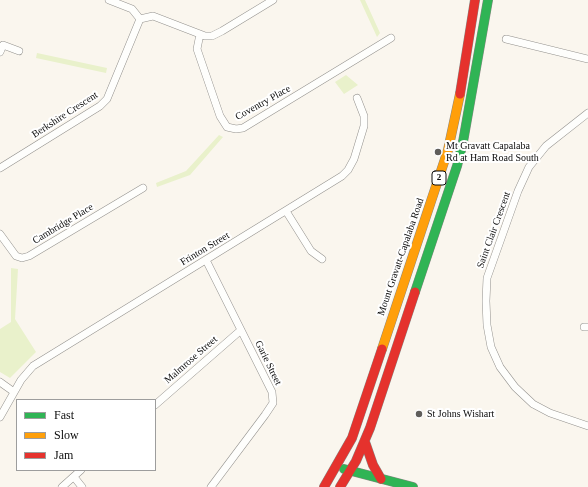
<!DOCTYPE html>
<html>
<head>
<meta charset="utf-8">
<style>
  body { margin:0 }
  #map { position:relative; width:588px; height:487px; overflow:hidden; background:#faf6ee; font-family:"Times New Roman",serif }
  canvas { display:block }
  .legend { position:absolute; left:16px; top:399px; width:140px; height:72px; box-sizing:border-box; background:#fff; border:1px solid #9d9d9d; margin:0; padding:5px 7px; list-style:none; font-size:12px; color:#0b0b0b }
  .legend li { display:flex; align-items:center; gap:8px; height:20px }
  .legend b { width:20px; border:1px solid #9d9d9d }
</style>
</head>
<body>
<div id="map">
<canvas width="588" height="487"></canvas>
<ul class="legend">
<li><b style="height:5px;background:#30b455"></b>Fast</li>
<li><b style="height:5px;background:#ff9f0a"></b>Slow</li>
<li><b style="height:5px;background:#e5322d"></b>Jam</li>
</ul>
</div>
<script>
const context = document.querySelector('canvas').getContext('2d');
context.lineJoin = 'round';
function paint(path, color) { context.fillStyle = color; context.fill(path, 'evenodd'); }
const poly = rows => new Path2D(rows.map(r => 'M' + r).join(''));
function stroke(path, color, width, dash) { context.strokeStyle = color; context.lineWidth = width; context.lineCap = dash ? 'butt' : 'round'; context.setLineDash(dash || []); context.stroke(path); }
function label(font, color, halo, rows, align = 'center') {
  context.font = font + ' "Times New Roman",serif'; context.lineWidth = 4; context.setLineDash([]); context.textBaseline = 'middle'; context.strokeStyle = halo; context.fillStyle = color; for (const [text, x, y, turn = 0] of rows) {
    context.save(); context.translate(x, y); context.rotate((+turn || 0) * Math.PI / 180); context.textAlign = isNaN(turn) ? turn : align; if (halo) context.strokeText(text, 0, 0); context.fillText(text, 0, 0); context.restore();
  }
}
paint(poly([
  [360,0,365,0,380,33,377,37],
  [37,53,107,68,106,73,36,58],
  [346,75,358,85,344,94,335,82],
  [219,135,223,137,190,175,157,187,156,183,186,171],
  [11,268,18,269,15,319,36,352,10,378,0,372,0,329,11,322]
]), '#e9f1cb');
const street = poly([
  [109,0,132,9,140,19,153,16,205,36,212,36,222,31,273,0],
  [200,34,197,49,220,116,227,127,236,129,243,128,391,38],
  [506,39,588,59],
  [0,52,3,45,19,51],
  [588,113,546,146,529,167,518,191,487,278,486,301,487,325,491,347,500,367,515,387,533,404,550,413,588,426],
  [0,168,100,106,107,99,140,19],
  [286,211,311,251,322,259],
  [0,234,16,256,22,258,29,256,143,188],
  [206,260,272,392,273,403,265,415,211,487],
  [584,327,588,327],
  [0,382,14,392],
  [155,405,241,330],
  [0,417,21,380,33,366,342,176,348,170,354,159,364,126,364,116,357,98],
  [74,477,82,487],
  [62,487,81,470]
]);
const fast = poly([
  [415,292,457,166,463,142,488,0],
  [344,469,413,487]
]);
const slow = poly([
  [382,349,448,150,460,94]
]);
const jam = poly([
  [460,94,475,0],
  [365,442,373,465,381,479],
  [324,487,352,438,382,349],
  [340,487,356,461,370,428,415,292]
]);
stroke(street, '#93918d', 8);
stroke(fast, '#898784', 10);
stroke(slow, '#898784', 10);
stroke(jam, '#898784', 10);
stroke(street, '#fefefc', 7);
stroke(fast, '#30b455', 9);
stroke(slow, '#ff9f0a', 9);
stroke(jam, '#e5322d', 9);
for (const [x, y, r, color] of [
  [438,152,4,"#5f5d5a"],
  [419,414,4,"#5f5d5a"]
]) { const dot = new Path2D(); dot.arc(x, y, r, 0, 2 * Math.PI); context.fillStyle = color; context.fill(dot); stroke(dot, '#fff', 1.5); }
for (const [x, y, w] of [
  [439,178,14]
]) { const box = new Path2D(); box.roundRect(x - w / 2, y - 7, w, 14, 3); context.fillStyle = '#fff'; context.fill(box); stroke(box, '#0b0b0b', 1); }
label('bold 9px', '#0b0b0b', null, [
  ["2",439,178]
]);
label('10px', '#0b0b0b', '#fff', [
  ["Coventry Place",263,103,-29],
  ["Berkshire Crescent",65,115,-33],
  ["Cambridge Place",63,224,-31],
  ["Saint Clair Crescent",494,230,-70],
  ["Frinton Street",205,249,-31],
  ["Mount Gravatt-Capalaba Road",401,257,-71],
  ["Malmrose Street",191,360,-41],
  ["Garie Street",268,363,64]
]);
label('10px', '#0b0b0b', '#fff', [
  ["Mt Gravatt Capalaba",446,146],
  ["Rd at Ham Road South",446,158],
  ["St Johns Wishart",427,414]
], 'left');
</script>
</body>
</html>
